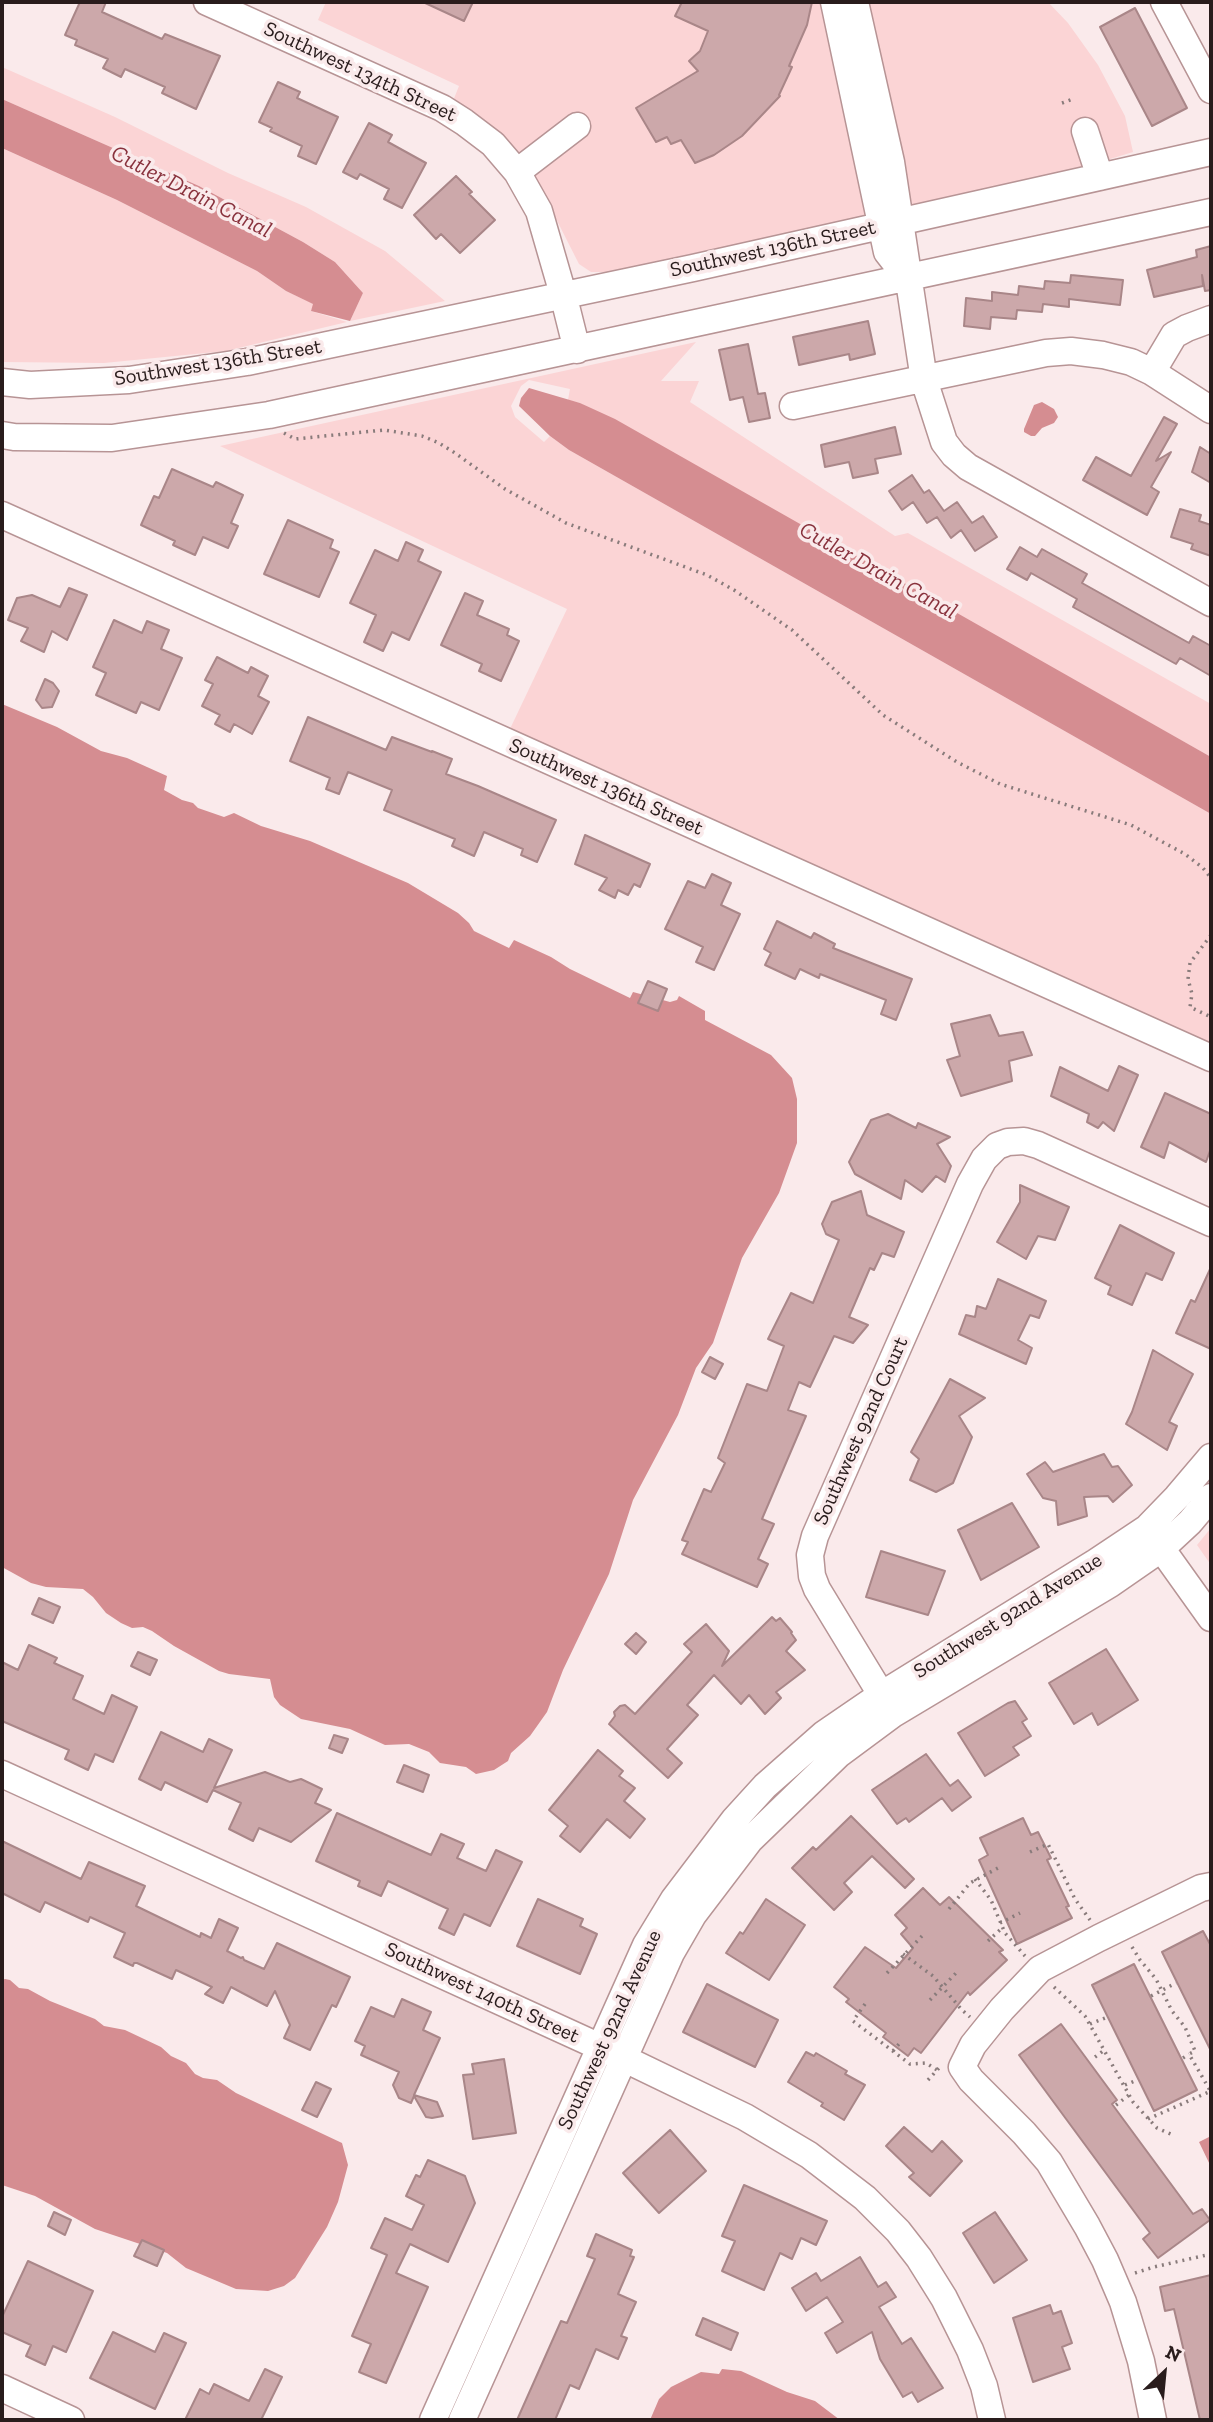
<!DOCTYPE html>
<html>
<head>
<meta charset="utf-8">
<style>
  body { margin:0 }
  #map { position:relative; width:1213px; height:2422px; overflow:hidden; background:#faeaeb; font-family:"Zilla Slab",serif }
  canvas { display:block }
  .frame { position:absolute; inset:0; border:4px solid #291c1c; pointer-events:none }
  .north { position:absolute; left:1129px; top:2338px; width:70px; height:70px; -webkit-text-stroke:5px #faeaeb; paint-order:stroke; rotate:26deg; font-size:19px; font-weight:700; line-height:28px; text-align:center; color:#291c1c }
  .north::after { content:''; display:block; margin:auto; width:24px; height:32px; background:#291c1c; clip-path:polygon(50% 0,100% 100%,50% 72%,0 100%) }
</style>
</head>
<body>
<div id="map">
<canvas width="1213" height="2422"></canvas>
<div class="frame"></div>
<div class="north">N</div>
</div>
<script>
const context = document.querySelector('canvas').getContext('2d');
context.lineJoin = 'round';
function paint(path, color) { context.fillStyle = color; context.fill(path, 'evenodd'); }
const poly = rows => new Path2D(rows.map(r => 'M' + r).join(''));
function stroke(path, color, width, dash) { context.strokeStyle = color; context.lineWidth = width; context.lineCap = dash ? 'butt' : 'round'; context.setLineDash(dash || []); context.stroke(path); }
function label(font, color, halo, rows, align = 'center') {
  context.font = font + ' "Zilla Slab",serif'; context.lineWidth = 7; context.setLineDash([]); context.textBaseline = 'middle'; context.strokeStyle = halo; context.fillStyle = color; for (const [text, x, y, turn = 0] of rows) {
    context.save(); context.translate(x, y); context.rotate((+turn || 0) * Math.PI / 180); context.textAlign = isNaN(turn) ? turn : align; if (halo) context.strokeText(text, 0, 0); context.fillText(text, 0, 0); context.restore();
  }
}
paint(poly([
  [326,2,1048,2,1068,23,1098,65,1125,116,1133,152,1058,175,607,272,591,272,579,264,548,203,453,101,459,86,318,20],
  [2,67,115,117,228,173,306,207,385,251,445,301,350,321,363,293,335,262,303,242,199,186,2,99],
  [2,148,117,200,257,271,286,291,314,304,311,311,347,322,226,351,104,363,2,362],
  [696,342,661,381,699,381,690,402,895,536,908,533,1211,704,1211,757,580,403,568,400,570,389,529,380,521,386,511,406,515,417,544,442,550,436,569,450,1211,814,1211,1047,509,731,567,609,220,446],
  [1211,1528,1211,1565,1197,1545]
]), '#fbd4d5');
paint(poly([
  [2,99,199,186,303,242,335,262,363,293,350,321,311,311,313,304,286,291,257,271,117,200,2,148],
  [529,388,580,403,615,419,1211,757,1211,814,569,450,550,436,519,406,521,398],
  [1042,402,1054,409,1058,417,1054,423,1042,428,1035,436,1031,436,1024,432,1024,429,1034,405],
  [2,704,57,727,101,751,127,758,167,776,164,790,182,800,193,803,198,808,224,817,234,813,261,826,310,841,408,883,458,913,469,923,474,931,509,948,514,940,551,957,570,969,630,998,633,992,670,1002,677,1000,679,996,705,1011,705,1020,771,1055,792,1078,797,1099,797,1143,779,1193,742,1258,713,1343,696,1368,678,1415,633,1500,609,1574,563,1670,547,1712,530,1736,511,1753,508,1761,494,1770,476,1774,466,1767,440,1763,429,1752,409,1744,385,1745,350,1729,301,1719,280,1705,274,1697,270,1679,229,1674,219,1671,174,1646,152,1631,143,1627,132,1628,121,1623,106,1613,93,1597,83,1589,46,1587,31,1583,2,1567],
  [5,1979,10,1980,19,1988,28,1989,50,2001,95,2019,104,2026,125,2030,161,2047,171,2056,186,2063,195,2074,203,2078,217,2080,236,2093,342,2143,348,2165,338,2202,327,2227,295,2278,284,2286,268,2291,236,2289,186,2268,167,2253,95,2229,35,2196,2,2185,2,1980],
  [1211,2136,1211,2167,1199,2142],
  [722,2369,741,2371,787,2392,815,2401,840,2420,650,2420,659,2399,671,2387,701,2372,719,2374]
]), '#d58d91');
const building = poly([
  [80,2,106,2,102,12,162,39,165,34,220,56,196,109,162,93,165,87,125,69,121,77,103,68,108,59,75,45,77,40,65,35,80,2],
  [423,2,473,2,464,21,423,2],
  [682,2,812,2,807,25,789,66,792,67,779,95,780,96,742,136,714,155,695,163,681,140,671,144,667,137,656,142,636,108,698,71,689,61,700,51,708,31,675,16,682,2],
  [1135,8,1187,108,1152,126,1100,27,1135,8],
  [278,82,300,92,297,98,338,117,316,164,298,156,302,146,270,131,272,128,259,122,278,82],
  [369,123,392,135,388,142,426,163,402,208,384,199,389,189,360,174,357,179,343,172,369,123],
  [456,176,472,192,469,194,495,220,460,253,441,234,436,239,414,215,456,176],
  [1211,246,1211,290,1205,291,1202,275,1203,286,1154,297,1147,270,1197,257,1196,250,1211,246],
  [1071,275,1123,280,1120,305,1069,299,1069,307,1043,304,1042,312,1017,310,1016,319,991,317,990,329,964,326,966,298,992,301,992,292,1018,295,1019,286,1044,289,1045,281,1070,283,1071,275],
  [868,321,875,354,850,360,849,354,799,365,793,337,868,321],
  [748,344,758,394,765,393,770,418,749,422,743,397,730,400,719,350,748,344],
  [1164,417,1177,424,1156,461,1171,452,1151,487,1159,492,1147,515,1083,480,1096,457,1131,476,1164,417],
  [895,427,901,454,875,459,878,473,853,478,849,462,825,467,821,445,895,427],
  [1200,447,1211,454,1211,483,1192,472,1200,447],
  [172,469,213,487,216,482,243,495,231,523,238,526,228,548,203,537,195,555,173,545,175,541,141,525,154,496,159,498,172,469],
  [912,475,924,493,929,490,944,511,957,502,972,523,983,516,997,537,975,551,961,530,951,538,937,517,927,523,913,502,902,510,889,491,912,475],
  [1180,509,1201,515,1199,521,1211,525,1211,556,1191,549,1193,544,1171,537,1180,509],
  [288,520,333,540,330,548,339,552,319,597,264,574,288,520],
  [406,542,423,550,418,561,441,572,409,640,392,632,383,651,364,642,376,615,350,603,375,550,398,561,406,542],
  [1020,547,1037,557,1042,549,1087,574,1082,583,1189,643,1193,636,1211,646,1211,676,1180,658,1176,664,1073,607,1077,599,1031,573,1027,580,1007,569,1020,547],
  [69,588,87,595,67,640,52,631,44,652,21,641,28,628,8,620,17,598,32,595,60,607,69,588],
  [465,593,483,601,477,615,509,629,507,635,519,641,501,681,479,671,482,664,441,645,465,593],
  [114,620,142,633,147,621,169,630,161,649,182,658,159,710,141,702,136,713,96,695,106,673,93,667,114,620],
  [217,657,248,673,251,667,268,676,258,696,269,702,252,734,234,724,230,732,215,724,220,715,202,706,213,684,205,680,217,657],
  [45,679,53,683,59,691,52,707,42,708,36,700,45,679],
  [308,717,386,750,392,737,432,752,432,751,452,759,446,774,478,786,556,820,537,862,521,855,523,849,484,832,474,856,452,846,455,839,384,810,392,790,348,772,339,794,326,789,330,778,290,761,308,717],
  [585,835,650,864,640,887,634,884,628,895,618,890,615,898,599,890,607,878,575,864,585,835],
  [712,874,731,883,721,905,740,914,714,970,696,962,703,947,665,929,688,881,705,888,712,874],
  [777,921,811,938,814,933,835,944,833,948,912,979,896,1020,881,1014,886,1000,820,974,819,978,800,969,795,979,765,965,771,953,764,949,777,921],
  [648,981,667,989,658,1011,638,1003,648,981],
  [990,1015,999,1036,1023,1032,1032,1055,1009,1061,1012,1081,961,1096,947,1060,960,1056,951,1024,990,1015],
  [1119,1066,1138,1075,1114,1131,1103,1122,1098,1128,1087,1122,1089,1114,1051,1096,1060,1067,1108,1091,1119,1066],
  [1165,1093,1211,1114,1211,1148,1206,1162,1169,1142,1164,1158,1141,1147,1165,1093],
  [888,1114,916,1128,918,1123,950,1137,937,1144,951,1166,945,1182,936,1176,922,1192,905,1180,901,1199,855,1174,849,1162,871,1120,888,1114],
  [1020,1185,1069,1207,1055,1240,1038,1236,1026,1259,997,1242,1020,1202,1020,1185],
  [861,1191,867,1215,904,1232,894,1257,882,1253,874,1270,870,1268,849,1317,868,1325,853,1343,834,1336,810,1387,799,1382,788,1410,806,1416,762,1519,774,1524,758,1559,768,1564,757,1587,682,1554,688,1542,682,1540,704,1489,711,1492,725,1463,718,1458,747,1384,767,1391,784,1346,768,1339,791,1293,813,1303,839,1240,826,1234,822,1224,832,1202,861,1191],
  [1120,1225,1174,1253,1162,1280,1146,1273,1132,1305,1108,1294,1111,1286,1095,1278,1120,1225],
  [1211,1267,1211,1349,1176,1333,1191,1300,1195,1302,1211,1267],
  [998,1279,1046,1301,1039,1318,1030,1315,1018,1340,1032,1348,1026,1364,959,1334,966,1315,975,1317,977,1306,986,1309,998,1279],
  [1153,1350,1193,1374,1169,1422,1177,1426,1167,1450,1126,1424,1132,1412,1153,1350],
  [710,1357,723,1364,715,1379,702,1372,710,1357],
  [950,1379,985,1398,959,1416,972,1437,953,1483,936,1492,910,1480,919,1459,911,1452,950,1379],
  [1104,1454,1112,1467,1118,1466,1132,1485,1113,1502,1108,1496,1084,1497,1087,1516,1058,1525,1056,1501,1043,1498,1027,1474,1045,1462,1053,1472,1104,1454],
  [1012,1503,1039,1547,981,1580,958,1530,1012,1503],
  [881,1551,945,1571,928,1615,866,1597,881,1551],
  [39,1598,60,1607,53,1623,32,1614,39,1598],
  [772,1617,776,1621,780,1618,792,1632,791,1633,796,1640,786,1651,805,1670,776,1692,781,1698,765,1714,749,1695,741,1704,714,1675,687,1705,698,1715,667,1749,682,1763,668,1778,609,1724,615,1716,614,1712,620,1706,625,1705,635,1714,692,1652,684,1644,706,1624,729,1651,722,1666,772,1617],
  [636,1633,646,1642,636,1654,625,1644,636,1633],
  [29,1645,57,1658,54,1663,83,1676,73,1699,104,1714,112,1695,137,1707,113,1762,95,1754,88,1770,65,1759,69,1750,2,1721,2,1662,18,1670,29,1645],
  [1106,1649,1138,1700,1098,1725,1092,1713,1074,1724,1049,1683,1106,1649],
  [138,1652,157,1660,150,1675,131,1666,138,1652],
  [1015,1701,1027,1719,1022,1722,1031,1736,1013,1747,1019,1755,985,1776,958,1733,1008,1703,1015,1701],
  [161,1732,203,1752,209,1739,232,1750,214,1788,265,1772,290,1782,301,1779,322,1789,315,1803,331,1810,291,1842,259,1828,253,1841,229,1829,241,1803,213,1790,207,1802,165,1782,161,1790,139,1779,161,1732],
  [334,1735,348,1739,342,1753,329,1748,334,1735],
  [598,1750,623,1771,619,1776,635,1788,624,1801,645,1819,630,1838,607,1819,580,1852,560,1836,568,1826,549,1810,598,1750],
  [926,1754,950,1786,958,1780,971,1797,952,1811,942,1798,909,1822,906,1818,897,1824,872,1790,926,1754],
  [404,1765,429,1775,423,1792,397,1782,404,1765],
  [337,1813,431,1855,441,1834,464,1844,457,1858,486,1871,496,1850,522,1862,490,1926,464,1914,454,1935,439,1928,448,1909,388,1881,381,1896,358,1886,360,1881,316,1861,337,1813],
  [851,1816,914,1879,905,1888,872,1856,844,1883,852,1892,834,1910,792,1868,813,1847,816,1850,851,1816],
  [1023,1818,1031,1835,1038,1832,1051,1858,1047,1860,1069,1906,1066,1907,1072,1918,1017,1944,979,1860,988,1855,980,1838,1023,1818],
  [2,1841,81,1879,89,1862,145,1886,136,1906,200,1937,201,1933,211,1938,219,1919,238,1928,227,1951,241,1958,243,1957,244,1960,264,1969,277,1943,350,1977,336,2007,332,2005,310,2050,284,2038,290,2025,275,1991,267,2006,231,1987,223,2003,205,1994,212,1987,176,1970,172,1979,137,1963,134,1963,133,1966,114,1957,125,1933,90,1917,88,1922,45,1902,40,1912,2,1893,2,1841],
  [923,1888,940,1905,949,1897,1003,1950,999,1952,1007,1960,970,1995,968,1992,921,2053,914,2048,908,2056,883,2037,886,2033,846,2002,849,1999,834,1987,865,1947,896,1968,913,1948,901,1934,907,1928,895,1915,923,1888],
  [538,1899,583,1919,580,1926,597,1934,580,1974,517,1946,538,1899],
  [766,1899,805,1925,769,1980,726,1953,740,1932,743,1934,766,1899],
  [1203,1931,1211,1946,1211,2051,1162,1952,1203,1931],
  [1134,1964,1197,2090,1154,2111,1092,1985,1134,1964],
  [707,1984,778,2020,755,2067,683,2032,707,1984],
  [402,1999,431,2012,423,2030,440,2038,414,2095,437,2102,443,2116,432,2118,426,2117,414,2096,411,2103,399,2098,393,2085,399,2072,361,2055,365,2046,355,2041,371,2007,394,2017,402,1999],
  [1061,2024,1117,2100,1112,2104,1193,2214,1202,2209,1210,2220,1158,2258,1143,2239,1150,2233,1019,2055,1061,2024],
  [806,2052,814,2056,816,2053,847,2071,845,2074,865,2085,844,2120,821,2106,823,2103,788,2082,806,2052],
  [504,2059,516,2133,473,2139,463,2075,474,2074,472,2064,504,2059],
  [316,2082,331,2089,317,2117,302,2110,316,2082],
  [904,2127,932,2152,942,2141,962,2161,930,2196,909,2177,914,2173,886,2146,904,2127],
  [670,2130,706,2171,659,2213,623,2173,670,2130],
  [428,2160,465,2176,475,2203,448,2262,410,2244,396,2273,428,2287,386,2383,359,2372,371,2344,352,2336,387,2255,371,2248,385,2218,412,2230,424,2205,406,2196,416,2175,420,2177,428,2160],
  [744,2185,827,2221,816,2245,801,2238,792,2259,780,2253,764,2290,722,2271,735,2241,722,2236,744,2185],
  [54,2212,71,2220,65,2235,48,2226,54,2212],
  [995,2212,1027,2260,994,2283,963,2233,995,2212],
  [596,2234,632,2250,630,2256,634,2257,618,2294,636,2302,621,2336,627,2338,618,2359,596,2349,579,2389,570,2385,555,2420,517,2420,561,2321,567,2323,595,2259,587,2256,596,2234],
  [142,2240,164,2250,157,2266,134,2256,142,2240],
  [860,2257,878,2287,886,2282,896,2297,879,2307,902,2344,911,2338,943,2388,918,2402,912,2392,903,2397,880,2359,872,2332,837,2353,825,2333,843,2322,827,2297,806,2311,792,2288,816,2273,821,2281,860,2257],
  [28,2261,93,2291,66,2352,53,2346,45,2365,26,2356,31,2345,2,2332,2,2317,28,2261],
  [1211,2275,1211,2420,1200,2420,1174,2309,1165,2311,1160,2287,1211,2275],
  [1050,2305,1053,2314,1061,2311,1072,2343,1062,2347,1070,2369,1033,2382,1013,2318,1050,2305],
  [703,2318,738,2333,731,2350,696,2335,703,2318],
  [113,2332,155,2352,164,2333,186,2343,155,2409,90,2378,113,2332],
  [265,2369,282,2377,261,2420,185,2420,200,2389,209,2394,214,2384,249,2401,265,2369]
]);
paint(building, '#cca8aa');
stroke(building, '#a98688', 2);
const minor = poly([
  [207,2,442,108,464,122,493,144,517,172,539,211,563,294,577,350],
  [834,2,887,252,908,279],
  [855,2,891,162,924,380,944,442,954,455,968,467,1211,603],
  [1164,2,1211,90],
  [1085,131,1100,177],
  [517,172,577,126],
  [1152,372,1174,335,1187,328,1211,319],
  [2,382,30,385,129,380,247,362,693,268,1211,152],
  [793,406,1046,353,1071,351,1103,355,1131,362,1152,372,1211,410],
  [2,435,14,437,112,438,269,415,1211,212],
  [2,515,1211,1058],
  [1151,1534,1211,1618],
  [890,1709,817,1589,812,1576,810,1555,815,1536,970,1184,984,1159,997,1146,1008,1142,1024,1141,1038,1145,1211,1223],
  [2,1774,600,2047,745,2117,809,2155,865,2198,898,2231,919,2258,944,2298,970,2350,984,2386,992,2420],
  [2,2388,71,2420],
  [433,2420,646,1945,674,1899,734,1820,765,1786,824,1734,881,1695,1096,1562,1147,1528,1177,1497,1211,1457],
  [462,2420,671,1953,693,1915,750,1840,839,1754,893,1714,1110,1584,1162,1548,1190,1522,1211,1497],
  [1153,2420,1141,2361,1123,2302,1105,2260,1087,2226,1049,2162,1024,2133,971,2080,962,2067,973,2045,1002,2009,1040,1969,1099,1938,1201,1888,1211,1886]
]);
stroke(minor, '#b79495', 29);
stroke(poly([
  [1062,103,1073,99],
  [284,433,295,439,384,430,422,436,439,443,455,453,505,489,566,523,707,575,734,590,792,630,883,715,957,762,1000,784,1131,825,1185,854,1203,868,1211,878],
  [1211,935,1190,963,1188,979,1192,994,1190,1007,1211,1017],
  [1030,1852,1048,1844,1075,1899,1090,1920],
  [975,1879,991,1900,1005,1933,1025,1956],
  [949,1909,970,1883,998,1868],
  [1000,1923,1020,1913],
  [988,1941,1002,1928],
  [1132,1947,1140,1960,1156,1979,1172,2011,1185,2027,1195,2051,1189,2054,1211,2092],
  [903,1954,933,1976,962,2010,970,2017],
  [887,1973,922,1936],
  [1054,1987,1085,2016,1133,2102,1157,2128,1173,2135],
  [1151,1996,1176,1983],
  [930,2000,957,1972],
  [865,2004,853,2021,910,2064,926,2063,937,2070],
  [1090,2024,1105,2018],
  [893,2051,899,2044],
  [1095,2057,1103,2051],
  [1183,2058,1189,2054],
  [928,2080,939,2068],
  [1125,2085,1137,2080],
  [1116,2105,1129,2095],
  [1148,2119,1211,2091],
  [1135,2273,1154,2267,1211,2254]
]), '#897b7b', 3.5, [2, 5]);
stroke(minor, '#fff', 26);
label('21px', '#291c1c', '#faeaeb', [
  ["Southwest 134th Street",360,72,25],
  ["Southwest 136th Street",773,249,-12],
  ["Southwest 136th Street",218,363,-9],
  ["Southwest 136th Street",606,787,24],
  ["Southwest 92nd Court",861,1431,-66],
  ["Southwest 92nd Avenue",1008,1616,-32],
  ["Southwest 140th Street",482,1993,25],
  ["Southwest 92nd Avenue",610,2030,-65]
]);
label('italic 23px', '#89323d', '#faeaeb', [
  ["Cutler Drain Canal",191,192,27],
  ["Cutler Drain Canal",878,571,29]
]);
</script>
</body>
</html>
